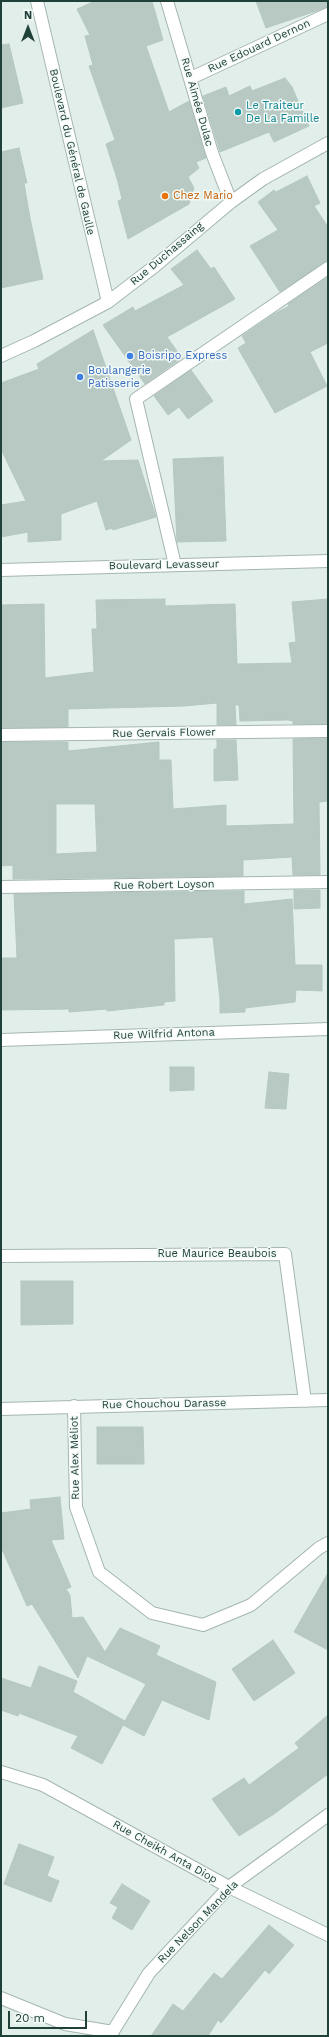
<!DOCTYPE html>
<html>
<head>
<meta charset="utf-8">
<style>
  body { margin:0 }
  #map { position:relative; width:329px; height:2037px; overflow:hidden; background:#e2eee9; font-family:"Work Sans",sans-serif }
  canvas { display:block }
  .frame { position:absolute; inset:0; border:2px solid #20403a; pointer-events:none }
  .north { position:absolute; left:8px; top:8px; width:40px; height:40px; -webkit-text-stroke:3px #f3faf7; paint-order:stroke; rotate:0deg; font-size:11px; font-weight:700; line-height:16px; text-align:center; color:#20403a }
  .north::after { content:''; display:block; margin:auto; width:14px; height:18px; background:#20403a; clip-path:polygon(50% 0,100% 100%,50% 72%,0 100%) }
  .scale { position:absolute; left:8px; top:2011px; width:79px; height:18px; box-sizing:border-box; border:2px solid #20403a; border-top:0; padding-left:5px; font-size:12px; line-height:14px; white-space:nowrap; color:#20403a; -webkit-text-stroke:3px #f3faf7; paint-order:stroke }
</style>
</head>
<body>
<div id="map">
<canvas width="329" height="2037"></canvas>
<div class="frame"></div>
<div class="north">N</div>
<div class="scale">20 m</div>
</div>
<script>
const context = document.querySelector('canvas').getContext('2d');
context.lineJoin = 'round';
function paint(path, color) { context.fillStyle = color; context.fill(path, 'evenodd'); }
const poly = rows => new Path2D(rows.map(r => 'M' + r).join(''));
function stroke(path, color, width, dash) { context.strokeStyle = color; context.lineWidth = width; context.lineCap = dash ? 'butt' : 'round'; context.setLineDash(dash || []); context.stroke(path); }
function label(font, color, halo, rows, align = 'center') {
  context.font = font + ' "Work Sans",sans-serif'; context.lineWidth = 3; context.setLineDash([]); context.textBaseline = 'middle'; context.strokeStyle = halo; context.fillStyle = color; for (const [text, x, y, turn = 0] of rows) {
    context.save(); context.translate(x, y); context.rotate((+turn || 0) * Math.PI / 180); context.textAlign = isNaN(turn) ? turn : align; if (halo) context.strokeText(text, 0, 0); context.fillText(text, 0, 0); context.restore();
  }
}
const building = poly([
  [95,1,152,1,163,40,146,46,169,112,189,101,206,158,196,162,199,168,188,177,194,188,189,204,128,239,118,201,122,199,118,182,106,144,115,140,89,66,93,65,85,36,90,35,77,9,95,1],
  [256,1,328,1,328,7,266,28,256,1],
  [9,44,23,103,1,108,1,45,9,44],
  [285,78,292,87,309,126,274,142,269,132,220,152,203,96,226,87,229,96,250,86,252,91,285,78],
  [19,148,27,183,24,183,30,218,43,279,1,288,1,152,19,148],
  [307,176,320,203,314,206,328,227,328,261,280,292,250,246,278,230,258,202,274,190,276,192,307,176],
  [197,250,211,269,214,267,235,299,167,337,182,358,145,384,103,325,133,307,135,311,184,285,171,269,197,250],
  [328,277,328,343,310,352,327,386,275,413,238,348,246,343,242,336,274,314,289,306,288,304,328,277],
  [93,330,131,440,101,461,138,460,156,517,113,530,112,528,106,530,97,501,61,514,61,540,28,542,28,532,1,537,1,505,26,501,1,449,1,383,39,369,37,364,93,330],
  [191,370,213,401,188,419,179,407,168,415,154,396,191,370],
  [223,457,226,541,177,542,173,459,223,457],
  [165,599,165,606,235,604,237,664,292,663,289,643,296,642,292,602,328,599,328,724,293,724,293,721,288,720,240,721,239,705,235,705,236,725,217,725,217,703,184,706,68,709,68,727,1,728,1,605,44,604,45,678,94,672,92,629,97,629,96,600,165,599],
  [328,738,328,801,319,802,320,875,293,875,292,857,243,860,243,876,13,879,13,865,1,866,1,742,68,742,68,751,159,742,159,760,171,760,173,809,226,805,226,826,294,824,293,739,328,738],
  [56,804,95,804,97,852,56,854,56,804],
  [217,740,236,740,238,780,214,781,214,749,217,749,217,740],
  [294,890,320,890,320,908,294,909,294,890],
  [244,891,244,904,292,899,295,965,322,965,322,991,296,990,295,1002,245,1008,245,1012,220,1013,220,999,213,937,174,939,175,1001,164,1002,164,1005,107,1011,107,1009,69,1012,69,1009,1,1010,1,958,17,958,14,894,244,891],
  [170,1067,194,1067,194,1090,170,1091,170,1067],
  [269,1072,289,1074,286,1109,265,1108,269,1072],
  [21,1281,73,1281,73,1324,21,1325,21,1281],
  [97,1427,143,1427,144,1464,97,1464,97,1427],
  [60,1497,64,1539,51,1540,71,1587,66,1589,70,1595,72,1618,83,1617,105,1652,120,1628,160,1646,156,1655,216,1682,209,1720,162,1700,144,1736,123,1725,102,1764,71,1748,78,1736,19,1713,18,1716,1,1710,1,1678,31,1688,39,1666,77,1681,73,1692,125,1721,146,1684,87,1656,78,1678,32,1604,27,1606,1,1547,1,1513,31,1509,30,1500,60,1497],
  [328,1573,328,1650,294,1632,328,1573],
  [273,1640,295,1673,254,1701,232,1669,273,1640],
  [328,1715,328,1774,274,1814,239,1836,212,1799,244,1778,249,1785,299,1748,295,1743,328,1715],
  [19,1844,54,1857,47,1876,59,1881,51,1902,4,1884,19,1844],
  [122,1884,150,1901,132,1930,112,1918,118,1907,110,1903,122,1884],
  [269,1925,294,1945,269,1974,265,1970,221,2023,218,2020,208,2036,151,2036,173,2004,183,2011,214,1973,222,1979,269,1925]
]);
paint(building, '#b7c9c2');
stroke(building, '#b4c8c1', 1);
const minor = poly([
  [37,1,108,302],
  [167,1,212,153,231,202],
  [191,78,328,14],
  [1,356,34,341,108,302,155,266,231,202,263,179,328,143],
  [175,565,136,399,328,268],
  [1,570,328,561],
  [1,735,328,731],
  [1,887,328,882],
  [1,1040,328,1029],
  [1,1256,285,1254,305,1401],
  [74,1406,76,1507,99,1572,152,1613,203,1625,251,1605,319,1548,328,1543],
  [1,1409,328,1400],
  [1,1772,43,1785,229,1887,328,1935],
  [1,1998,65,2024,113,2032],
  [110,2036,149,1973,229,1887,328,1815]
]);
stroke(minor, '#a4b6b1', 14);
stroke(minor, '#fff', 12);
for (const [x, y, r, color] of [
  [238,112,4,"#0f9aa8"],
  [165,196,4,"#e8710a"],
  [130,356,4,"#3f7fe0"],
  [80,377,4,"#3f7fe0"]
]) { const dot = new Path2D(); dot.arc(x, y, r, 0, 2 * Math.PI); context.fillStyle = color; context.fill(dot); stroke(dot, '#f3faf7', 1.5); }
label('11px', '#20403a', '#f3faf7', [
  ["Rue Edouard Dernon",259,46,-25],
  ["Rue Aimée Dulac",197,102,74],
  ["Boulevard du Général de Gaulle",72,152,77],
  ["Rue Duchassaing",167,254,-40],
  ["Boulevard Levasseur",164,565,-1],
  ["Rue Gervais Flower",164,733,-1],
  ["Rue Robert Loyson",164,885,-1],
  ["Rue Wilfrid Antona",164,1034,-2],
  ["Rue Maurice Beaubois",217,1254],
  ["Rue Chouchou Darasse",164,1404,-1],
  ["Rue Alex Méliot",75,1458,-91],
  ["Rue Cheikh Anta Diop",165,1852,29],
  ["Rue Nelson Mandela",198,1922,-46]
]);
label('11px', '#0d838f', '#f3faf7', [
  ["Le Traiteur",246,106],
  ["De La Famille",246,119]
], 'left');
label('11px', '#c56008', '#f3faf7', [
  ["Chez Mario",173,196]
], 'left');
label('11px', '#366cbe', '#f3faf7', [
  ["Boisripo Express",138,356],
  ["Boulangerie",88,371],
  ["Patisserie",88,384]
], 'left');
</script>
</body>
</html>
